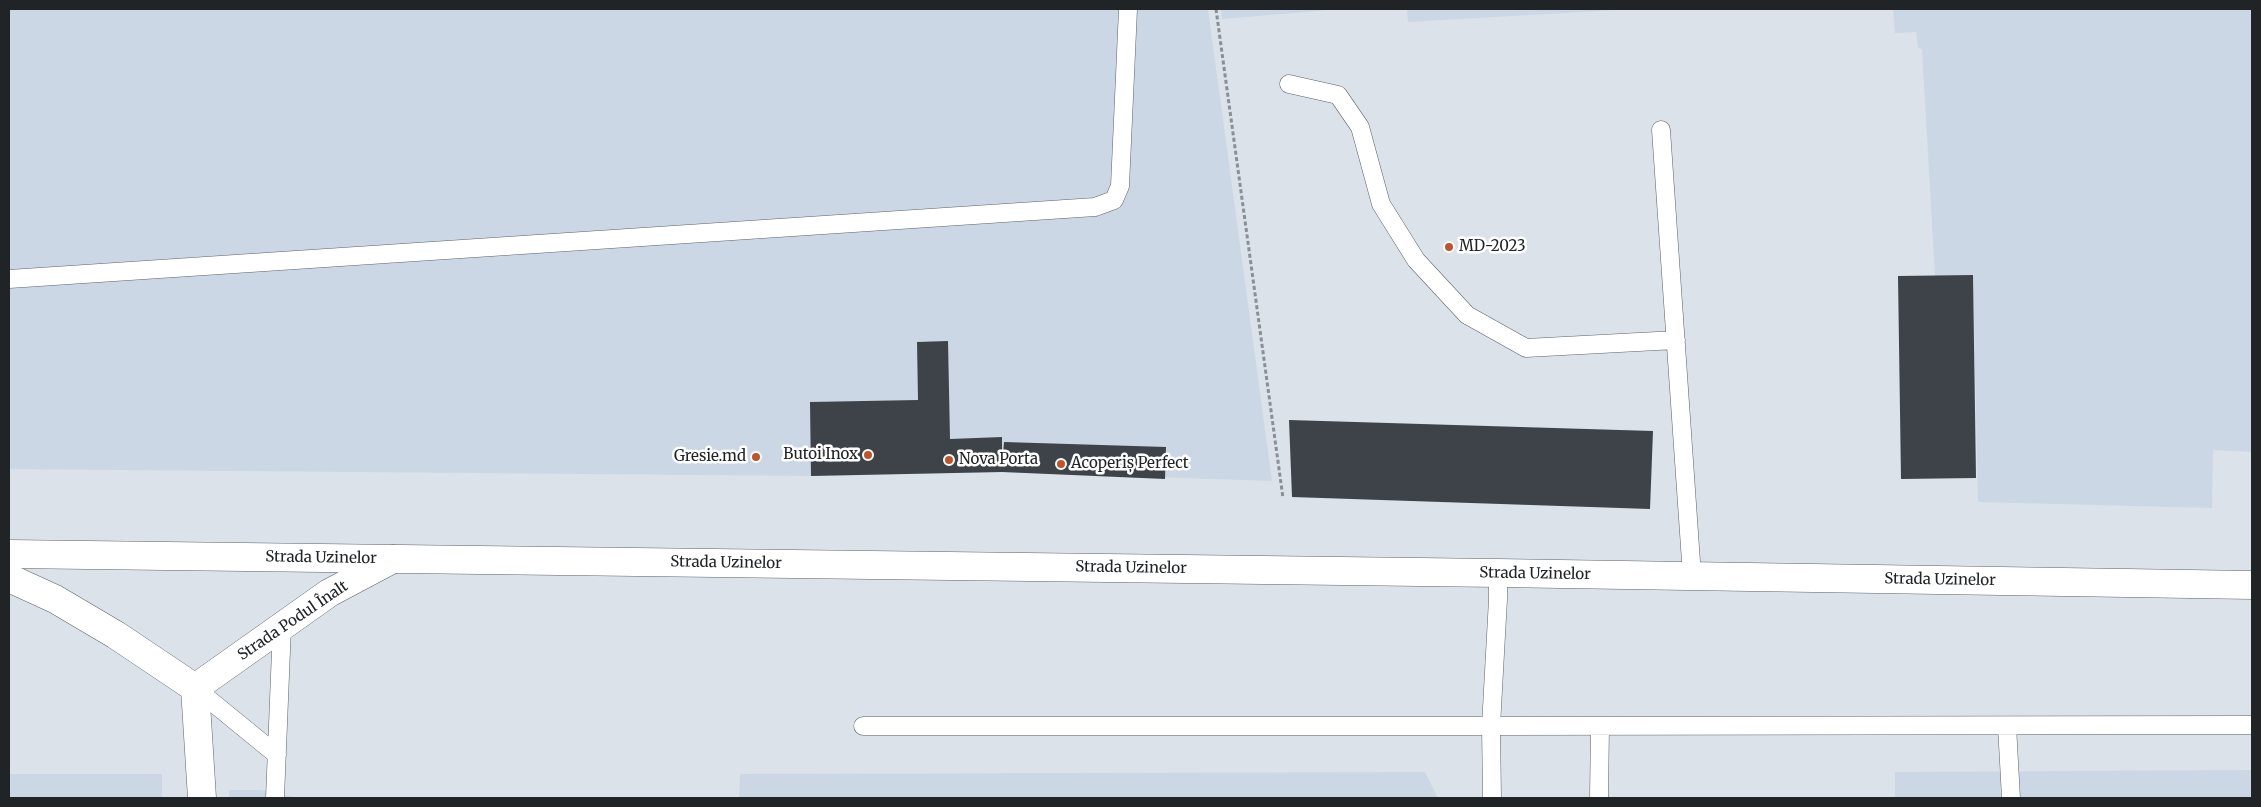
<!DOCTYPE html>
<html>
<head>
<meta charset="utf-8">
<style>
  body { margin:0 }
  #map { position:relative; width:2261px; height:807px; overflow:hidden; background:#dbe2ea; font-family:Merriweather,serif }
  canvas { display:block }
  .frame { position:absolute; inset:0; border:10px solid #212427; pointer-events:none }
</style>
</head>
<body>
<div id="map">
<canvas width="2261" height="807"></canvas>
<div class="frame"></div>
</div>
<script>
const context = document.querySelector('canvas').getContext('2d');
context.lineJoin = 'round';
function paint(path, color) { context.fillStyle = color; context.fill(path, 'evenodd'); }
const poly = rows => new Path2D(rows.map(r => 'M' + r).join(''));
function stroke(path, color, width, dash) { context.strokeStyle = color; context.lineWidth = width; context.lineCap = dash ? 'butt' : 'round'; context.setLineDash(dash || []); context.stroke(path); }
function label(font, color, halo, rows, align = 'center') {
  context.font = font + ' Merriweather,serif'; context.lineWidth = 5; context.setLineDash([]); context.textBaseline = 'middle'; context.strokeStyle = halo; context.fillStyle = color; for (const [text, x, y, turn = 0] of rows) {
    context.save(); context.translate(x, y); context.rotate((+turn || 0) * Math.PI / 180); context.textAlign = isNaN(turn) ? turn : align; if (halo) context.strokeText(text, 0, 0); context.fillText(text, 0, 0); context.restore();
  }
}
paint(poly([
  [9,9,1208,9,1272,481,1002,472,811,476,9,469],
  [1221,9,1341,9,1222,19],
  [1407,9,1634,9,1408,22],
  [1893,9,2252,9,2252,452,2213,450,2212,508,1978,502,1973,275,1935,276,1922,49,1918,48,1916,32,1895,33],
  [2252,770,2252,798,1895,798,1895,772],
  [1425,772,1438,798,739,798,740,774],
  [9,774,162,774,162,798,9,798],
  [229,790,261,790,299,798,229,798]
]), '#ccd7e5');
paint(poly([
  [1973,275,1976,478,1901,479,1898,276],
  [948,341,950,439,1002,437,1002,467,1004,442,1166,447,1165,479,1002,472,811,476,810,402,918,400,917,342],
  [1289,420,1653,431,1650,509,1292,497]
]), '#3e4349');
const lane = poly([
  [1289,84,1338,95,1360,127,1381,204,1416,260,1467,315,1526,348,1676,340],
  [1661,130,1692,576],
  [9,279,1095,207,1114,200,1120,186,1128,9],
  [1498,573,1498,599,1491,726,2252,725],
  [195,688,277,755],
  [863,726,1491,726,1492,798],
  [2007,726,2011,798],
  [275,798,282,626],
  [1599,798,1600,726]
]);
const street = poly([
  [9,578,55,599,116,635,195,688],
  [195,688,329,593,393,559],
  [195,688,202,798]
]);
const primary = poly([
  [9,554,1498,573,2252,585]
]);
stroke(lane, '#5d6269', 19);
stroke(street, '#5d6269', 29);
stroke(primary, '#5d6269', 29);
stroke(poly([
  [1216,9,1283,498]
]), '#8a8f95', 3, [4, 2.5]);
stroke(lane, '#fff', 18);
stroke(street, '#fff', 28);
stroke(primary, '#fff', 28);
for (const [x, y, r, color] of [
  [1449,247,5,"#bc562a"],
  [868,455,5,"#bc562a"],
  [756,457,5,"#bc562a"],
  [949,460,5,"#bc562a"],
  [1061,464,5,"#bc562a"]
]) { const dot = new Path2D(); dot.arc(x, y, r, 0, 2 * Math.PI); context.fillStyle = color; context.fill(dot); stroke(dot, '#fff', 2); }
label('15px', '#212427', '#fff', [
  ["MD-2023",1459,247],
  ["Butoi Inox",858,455,"right"],
  ["Gresie.md",746,457,"right"],
  ["Nova Porta",959,460],
  ["Acoperiș Perfect",1071,464]
], 'left');
label('15px', '#212427', '#fff', [
  ["Strada Uzinelor",321,558,1],
  ["Strada Uzinelor",726,563,1],
  ["Strada Uzinelor",1131,568,1],
  ["Strada Uzinelor",1535,574,1],
  ["Strada Uzinelor",1940,580,1],
  ["Strada Podul Înalt",293,621,-34]
]);
</script>
</body>
</html>
